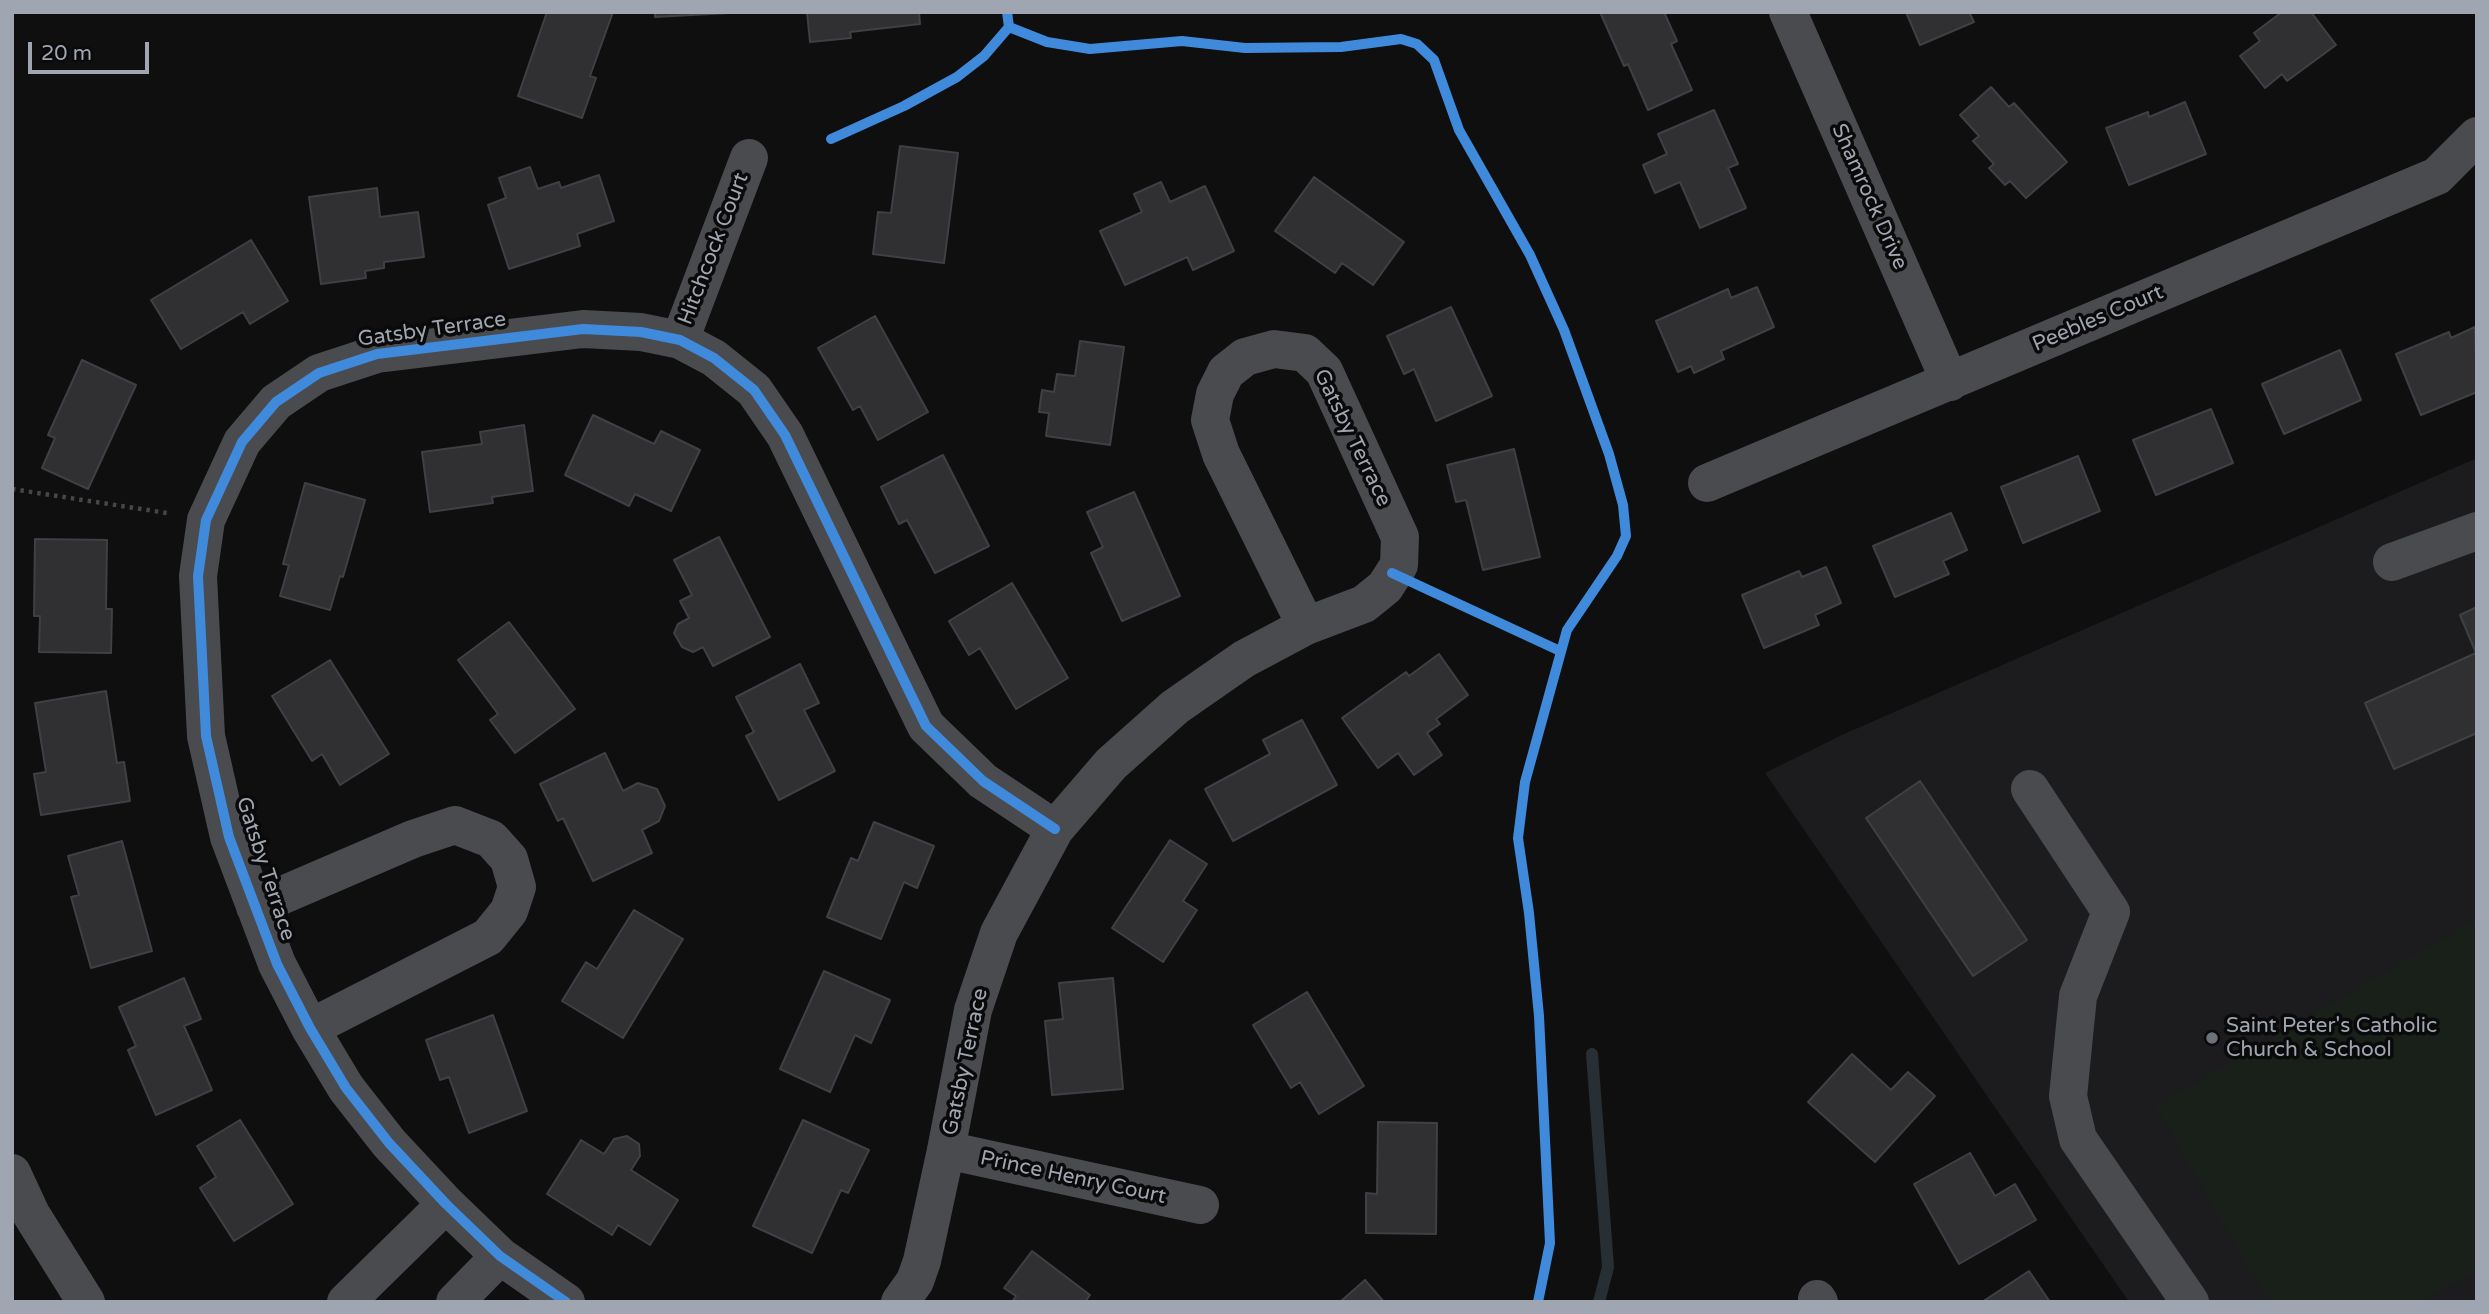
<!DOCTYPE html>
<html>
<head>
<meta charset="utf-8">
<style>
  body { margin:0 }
  #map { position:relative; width:2489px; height:1314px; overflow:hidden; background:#0f0f10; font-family:"Varela Round",sans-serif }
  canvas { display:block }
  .frame { position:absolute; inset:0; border:14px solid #a0a6b1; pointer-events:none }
  .scale { position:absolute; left:28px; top:42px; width:121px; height:32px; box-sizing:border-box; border:4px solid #a0a6b1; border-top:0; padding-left:9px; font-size:21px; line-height:24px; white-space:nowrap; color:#a0a6b1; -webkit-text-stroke:5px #0a0a0b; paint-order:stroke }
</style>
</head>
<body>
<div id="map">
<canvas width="2489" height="1314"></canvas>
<div class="frame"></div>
<div class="scale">20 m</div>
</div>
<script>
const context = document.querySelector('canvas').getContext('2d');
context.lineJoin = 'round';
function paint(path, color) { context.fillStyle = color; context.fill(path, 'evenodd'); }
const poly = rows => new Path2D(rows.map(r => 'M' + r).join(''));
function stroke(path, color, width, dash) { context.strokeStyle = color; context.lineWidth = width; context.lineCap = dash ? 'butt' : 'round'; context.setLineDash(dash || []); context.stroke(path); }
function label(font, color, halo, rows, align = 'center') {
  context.font = font + ' "Varela Round",sans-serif'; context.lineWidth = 7; context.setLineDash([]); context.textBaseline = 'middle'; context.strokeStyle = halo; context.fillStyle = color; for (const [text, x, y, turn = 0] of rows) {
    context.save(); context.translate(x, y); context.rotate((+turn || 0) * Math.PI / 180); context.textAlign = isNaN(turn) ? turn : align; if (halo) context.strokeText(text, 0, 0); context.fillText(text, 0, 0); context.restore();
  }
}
paint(poly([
  [2477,458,2477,1302,2129,1302,1765,773,1844,734]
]), '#1c1c1e');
paint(poly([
  [2477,919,2477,1270,2422,1302,2269,1302,2156,1106]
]), '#19201a');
stroke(poly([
  [1592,1054,1608,1267,1599,1302]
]), '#272f34', 12);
const building = poly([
  [547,12,613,12,590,76,596,78,582,118,518,96,547,12],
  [655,12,729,12,729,13,655,17,655,12],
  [807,12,919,12,920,24,850,32,851,38,810,42,807,12],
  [1600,12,1664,12,1677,41,1671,44,1692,90,1648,110,1628,64,1624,66,1600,12],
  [1906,12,1969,12,1974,22,1920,45,1906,12],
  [2282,12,2311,12,2336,45,2287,81,2282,74,2265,88,2240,56,2260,41,2254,33,2282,12],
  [1991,87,2009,107,2014,103,2067,162,2026,198,2010,181,2005,185,1989,168,1994,164,1973,141,1979,136,1960,115,1991,87],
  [2185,102,2206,154,2129,185,2106,128,2148,112,2149,117,2185,102],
  [1714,110,1738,164,1728,168,1746,208,1700,228,1680,182,1655,193,1643,165,1667,154,1658,134,1714,110],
  [900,146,958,153,944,263,873,254,878,212,891,213,900,146],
  [530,167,538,189,559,182,561,188,599,175,614,221,577,234,580,246,509,269,488,205,506,198,499,178,530,167],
  [1314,177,1404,242,1373,285,1342,263,1335,273,1275,231,1314,177],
  [1161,182,1170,202,1205,186,1234,251,1193,270,1187,257,1125,285,1100,231,1142,212,1134,194,1161,182],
  [377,188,380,217,418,212,424,257,384,262,384,268,365,271,366,278,321,284,309,197,377,188],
  [251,240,288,301,250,324,243,312,181,349,151,300,251,240],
  [1757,287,1774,327,1721,351,1724,359,1694,373,1691,366,1678,372,1656,321,1728,289,1731,298,1757,287],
  [1451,307,1492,396,1436,421,1414,369,1404,374,1387,336,1451,307],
  [875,316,928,412,878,440,860,406,853,410,818,348,875,316],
  [2475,327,2477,392,2421,415,2396,354,2449,332,2451,338,2475,327],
  [1080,341,1124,347,1110,445,1046,436,1049,413,1039,412,1042,390,1054,392,1057,374,1075,376,1080,341],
  [2340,350,2361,400,2284,434,2262,384,2340,350],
  [82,360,136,385,88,489,42,468,55,438,48,435,82,360],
  [2211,409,2233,463,2156,495,2133,440,2211,409],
  [593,415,654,444,661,431,700,450,671,511,635,494,629,506,565,475,593,415],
  [524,425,533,491,492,497,493,503,430,512,422,452,482,444,480,432,524,425],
  [1514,449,1540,557,1483,570,1466,500,1456,502,1447,465,1514,449],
  [943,455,989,546,935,573,907,520,899,524,881,487,943,455],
  [2078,456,2100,511,2023,543,2001,487,2078,456],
  [305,483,365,500,343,577,340,576,330,610,280,596,289,565,283,564,305,483],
  [1134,492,1180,596,1122,621,1091,553,1103,547,1087,512,1134,492],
  [1951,513,1967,550,1943,561,1949,574,1895,597,1873,546,1951,513],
  [719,537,770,637,713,666,703,647,693,652,682,647,674,633,678,624,689,618,680,601,692,595,674,560,719,537],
  [35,539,107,540,106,609,112,609,111,653,39,652,40,616,34,616,35,539],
  [1826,567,1841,603,1815,615,1819,625,1764,648,1742,595,1799,571,1802,577,1826,567],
  [1012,583,1068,678,1016,709,980,648,969,655,949,621,1012,583],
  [2477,607,2477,733,2394,769,2365,703,2476,653,2460,615,2477,607],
  [509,622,575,709,515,753,490,720,498,714,458,660,509,622],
  [1439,654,1468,695,1436,719,1440,724,1427,733,1442,755,1414,775,1398,753,1378,768,1342,718,1406,672,1409,676,1439,654],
  [330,660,389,754,340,785,322,754,312,761,272,696,330,660],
  [800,664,819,703,804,710,835,771,779,800,746,736,754,732,736,697,800,664],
  [106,691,117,763,124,762,130,801,41,815,34,774,46,772,35,703,106,691],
  [1302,720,1337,785,1233,841,1205,789,1270,754,1263,740,1302,720],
  [605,753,623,791,638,783,657,789,665,806,659,821,642,830,652,853,593,881,563,818,558,821,540,784,605,753],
  [1920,781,2027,940,1973,976,1866,818,1920,781],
  [874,822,934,846,917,888,904,882,881,939,827,917,851,858,858,861,874,822],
  [1170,840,1207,864,1183,901,1197,910,1163,962,1112,928,1170,840],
  [122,841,152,951,91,968,71,897,79,895,68,856,122,841],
  [634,910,683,939,623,1038,562,1001,586,962,597,969,634,910],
  [824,971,890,1000,871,1043,855,1035,830,1092,780,1069,824,971],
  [184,978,201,1019,184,1026,212,1090,156,1115,128,1050,136,1046,119,1007,184,978],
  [1113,978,1123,1089,1052,1095,1045,1021,1063,1019,1059,983,1113,978],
  [1307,992,1364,1086,1319,1114,1300,1082,1291,1088,1253,1025,1307,992],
  [493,1015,527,1111,469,1133,449,1077,440,1080,426,1040,493,1015],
  [1852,1054,1891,1090,1908,1072,1935,1096,1875,1162,1808,1102,1852,1054],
  [240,1120,293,1204,234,1241,200,1188,216,1177,197,1146,240,1120],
  [803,1120,869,1150,848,1193,841,1190,812,1253,753,1226,803,1120],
  [1378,1122,1437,1123,1436,1234,1366,1233,1366,1193,1377,1194,1378,1122],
  [627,1136,639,1144,640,1156,631,1170,678,1200,650,1245,618,1225,612,1235,547,1194,581,1140,604,1154,614,1139,627,1136],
  [1970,1153,1995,1196,2015,1184,2036,1220,1959,1264,1914,1184,1970,1153],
  [1032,1251,1090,1295,1085,1302,1012,1302,1016,1296,1004,1288,1032,1251],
  [2029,1271,2050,1302,1982,1302,2029,1271],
  [1365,1280,1384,1302,1340,1302,1365,1280]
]);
paint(building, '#303032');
stroke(building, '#3e4044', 2);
stroke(poly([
  [12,489,167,513]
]), '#45474a', 4.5, [3.5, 5]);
stroke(poly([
  [1788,12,1950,382],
  [680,340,749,158],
  [1707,483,2437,176,2477,136],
  [2392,562,2477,531],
  [2030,789,2111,912,2078,996,2068,1096,2078,1139,2190,1302],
  [255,907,413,839,455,825,491,839,509,859,517,887,509,911,488,937,310,1028],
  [946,1150,1200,1205],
  [12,1173,31,1214,86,1302],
  [1817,1299,1819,1302],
  [346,1302,446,1204],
  [455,1302,500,1256],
  [566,1302,500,1256,446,1204,389,1143,346,1088,310,1028,277,964,229,837,206,736,198,576,206,520,242,442,276,402,319,373,377,354,583,329,641,332,680,340,714,358,754,390,785,435,926,726,983,781,1055,829],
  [900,1302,915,1281,922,1261,946,1150,973,1010,999,933,1055,829,1111,764,1175,707,1244,659,1306,626,1364,604,1385,587,1399,565,1400,537,1324,371,1305,353,1274,349,1245,357,1226,372,1215,394,1210,420,1221,454,1306,626]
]), '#4a4b4f', 38);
stroke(poly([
  [1009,27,1047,42,1090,49,1182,41,1245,48,1341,47,1401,39,1417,44,1434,60,1459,130,1530,255,1564,330,1609,454,1623,505,1626,536,1617,556,1567,630,1525,782,1518,838,1529,913,1539,1016,1550,1243,1538,1302],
  [831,139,904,106,957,77,984,56,1009,27,1007,12],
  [1392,573,1560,651],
  [566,1302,500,1256,446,1204,389,1143,346,1088,310,1028,277,964,229,837,206,736,198,576,206,520,242,442,276,402,319,373,377,354,583,329,641,332,680,340,714,358,754,390,785,435,926,726,983,781,1055,829]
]), '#408adc', 10);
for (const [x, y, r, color] of [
  [2212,1038,7,"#6d7179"]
]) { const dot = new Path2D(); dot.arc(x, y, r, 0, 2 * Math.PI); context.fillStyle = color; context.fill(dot); stroke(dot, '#0a0a0b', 2.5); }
label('21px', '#a0a6b1', '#0a0a0b', [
  ["Shamrock Drive",1869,197,66],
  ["Hitchcock Court",714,249,-69],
  ["Peebles Court",2098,319,-23],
  ["Gatsby Terrace",432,330,-8],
  ["Gatsby Terrace",1352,438,64],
  ["Gatsby Terrace",265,869,72],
  ["Gatsby Terrace",966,1062,-78],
  ["Prince Henry Court",1073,1178,12]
]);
label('21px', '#a0a6b1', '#0a0a0b', [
  ["Saint Peter's Catholic",2226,1026],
  ["Church & School",2226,1050]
], 'left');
</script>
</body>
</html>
